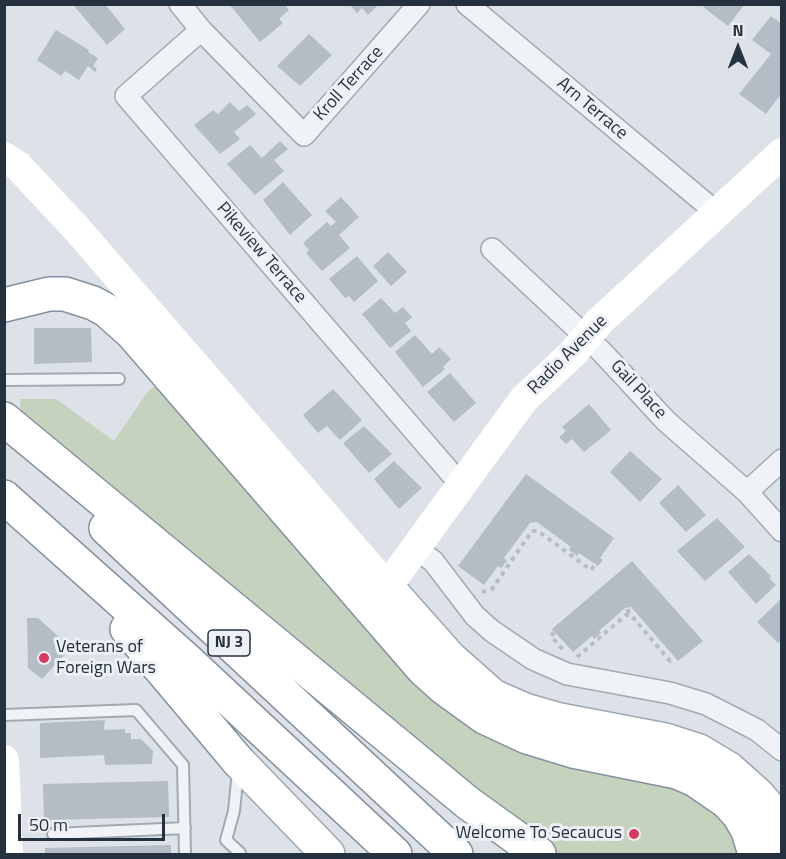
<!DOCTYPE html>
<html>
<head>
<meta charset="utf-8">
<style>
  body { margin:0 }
  #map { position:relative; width:786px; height:859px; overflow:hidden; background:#dde2e8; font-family:"Titillium Web",sans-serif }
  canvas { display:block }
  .frame { position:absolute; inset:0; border:6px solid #263140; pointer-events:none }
  .north { position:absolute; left:708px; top:18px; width:60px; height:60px; -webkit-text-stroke:4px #edf1f6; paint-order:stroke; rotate:0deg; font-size:16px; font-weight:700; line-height:24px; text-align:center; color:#263140 }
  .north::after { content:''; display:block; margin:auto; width:21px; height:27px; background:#263140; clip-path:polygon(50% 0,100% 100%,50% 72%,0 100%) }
  .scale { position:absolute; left:18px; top:814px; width:147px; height:27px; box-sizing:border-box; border:3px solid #263140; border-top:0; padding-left:8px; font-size:18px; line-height:21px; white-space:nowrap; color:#263140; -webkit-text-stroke:4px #edf1f6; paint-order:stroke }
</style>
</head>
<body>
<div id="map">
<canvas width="786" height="859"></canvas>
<div class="frame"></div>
<div class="north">N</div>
<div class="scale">50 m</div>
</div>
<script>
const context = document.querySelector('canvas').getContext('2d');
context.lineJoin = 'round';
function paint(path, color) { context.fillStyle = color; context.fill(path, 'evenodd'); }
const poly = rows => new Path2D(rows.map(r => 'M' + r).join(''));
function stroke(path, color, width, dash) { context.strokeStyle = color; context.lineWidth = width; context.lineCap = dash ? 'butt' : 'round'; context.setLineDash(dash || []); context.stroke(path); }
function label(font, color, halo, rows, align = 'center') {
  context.font = font + ' "Titillium Web",sans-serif'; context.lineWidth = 6; context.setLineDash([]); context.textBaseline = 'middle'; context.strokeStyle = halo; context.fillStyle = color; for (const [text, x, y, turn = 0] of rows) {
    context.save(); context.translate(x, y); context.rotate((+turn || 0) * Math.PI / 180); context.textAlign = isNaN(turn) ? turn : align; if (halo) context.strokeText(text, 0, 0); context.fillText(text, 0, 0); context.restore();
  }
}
paint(poly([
  [157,383,460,715,675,784,729,822,742,854,552,854,21,413,20,399,56,399,114,441,146,394]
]), '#c5d2be');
paint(poly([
  [78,4,105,4,125,29,107,45,75,7],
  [229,4,284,4,289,10,279,19,283,23,260,42],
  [349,4,379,4,368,15,362,8,357,13],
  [706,4,745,4,728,26,703,7],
  [771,16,782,24,782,93,766,114,739,94,771,54,752,40],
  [56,30,89,50,88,52,98,58,93,66,97,69,95,72,88,66,79,80,65,71,61,76,37,60],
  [309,34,332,55,300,86,277,66],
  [230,102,239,111,247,105,256,114,234,132,240,139,220,154,194,125,213,110,218,114],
  [280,141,288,149,274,160,284,171,255,195,227,164,250,145,262,158],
  [283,182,312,215,290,235,263,200],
  [341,197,359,217,339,235,350,248,322,271,306,253,309,250,303,243,327,222,331,226,336,222,325,211],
  [388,252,407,272,391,286,373,266],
  [357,256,378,281,354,302,349,296,345,298,329,279],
  [381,298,395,313,403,307,412,317,405,323,411,331,390,348,362,314],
  [34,328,91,328,92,362,34,364],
  [415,335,432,354,439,347,451,359,443,367,445,369,423,387,395,352],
  [450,373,476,403,454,422,427,392],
  [333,389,362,420,340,440,327,426,318,433,303,415],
  [589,404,611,430,584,452,572,439,566,444,559,437,566,431,562,427],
  [364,426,392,454,369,473,343,443],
  [630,451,662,479,640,502,610,472],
  [394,461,422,488,399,509,374,479],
  [526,474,614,538,600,558,603,560,598,566,579,553,577,556,569,550,571,547,537,522,530,523,504,558,507,561,501,568,498,566,484,585,458,566],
  [678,485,706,515,686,532,659,503],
  [717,518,745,547,705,581,677,551],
  [749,554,771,576,769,578,776,585,756,604,728,572],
  [632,561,703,641,678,661,631,607,625,608,599,631,601,633,594,639,592,636,573,652,552,629],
  [782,598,782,640,778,643,757,622],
  [27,618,38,618,71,648,42,679,28,668],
  [105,720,104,730,125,729,125,733,131,733,131,739,141,739,153,751,152,764,105,765,104,755,40,758,40,723],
  [168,781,169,817,44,820,43,784],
  [171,845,171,854,45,854,45,848]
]), '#b4bcc5');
const lane = poly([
  [4,380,119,379],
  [4,715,136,710,183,765,185,854],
  [238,771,234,811,226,840,240,853],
  [53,834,185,828]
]);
const street = poly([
  [180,4,201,30,304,135,419,4],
  [467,4,717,213],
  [201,30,126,96,461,485],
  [492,249,601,351,666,421,747,492,782,531],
  [747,492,782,460],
  [415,549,433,561,475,616,492,631,533,659,567,674,670,693,706,704,757,730,782,750]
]);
const primary = poly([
  [387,587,449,657,493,696,525,710,560,720,665,740,699,751,729,769,758,795,769,808,782,842],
  [238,761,328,854]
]);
const highway = poly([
  [4,305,49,294,65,294,93,303,106,310,131,332,423,669,444,688,484,717,527,737,573,751,677,772,695,780,727,802,739,815,748,831,755,854],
  [4,419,468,803,539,854],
  [4,497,189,662,395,854],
  [106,528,456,854],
  [127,629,238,761]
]);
stroke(lane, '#a2a9b2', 14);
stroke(street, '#a2a9b2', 24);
stroke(primary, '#9ca8b4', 36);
stroke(highway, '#84919f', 36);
stroke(poly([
  [482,592,492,589,532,531,538,531,591,570,595,565],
  [628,609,629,615],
  [554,632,551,636,563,650],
  [577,657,626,615,631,615,670,661,674,658]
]), '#b7bdc3', 4, [4.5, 4.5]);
stroke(lane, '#f0f3f6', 10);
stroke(street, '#f0f3f6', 21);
stroke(poly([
  [4,157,18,166,76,228,387,587,524,399,573,353,599,322,782,153],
  [4,760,8,854]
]), '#fff', 30);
stroke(primary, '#fff', 33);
stroke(highway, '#fff', 33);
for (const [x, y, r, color] of [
  [44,658,6,"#d63a5e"],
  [634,834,6,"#d63a5e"]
]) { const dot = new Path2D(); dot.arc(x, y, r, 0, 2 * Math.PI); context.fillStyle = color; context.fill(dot); stroke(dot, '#edf1f6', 2); }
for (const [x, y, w] of [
  [229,643,42]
]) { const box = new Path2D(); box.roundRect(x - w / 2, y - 13, w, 26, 4.5); context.fillStyle = '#edf1f6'; context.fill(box); stroke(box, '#263140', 1.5); }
label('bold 16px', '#263140', null, [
  ["NJ 3",229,643]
]);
label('18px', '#263140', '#edf1f6', [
  ["Kroll Terrace",349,84,-48],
  ["Arn Terrace",592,109,40],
  ["Pikeview Terrace",261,253,49],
  ["Radio Avenue",568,355,-45],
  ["Gail Place",638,390,47]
]);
label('18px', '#263140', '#edf1f6', [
  ["Veterans of",56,648],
  ["Foreign Wars",56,669],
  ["Welcome To Secaucus",622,834,"right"]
], 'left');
</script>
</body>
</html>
